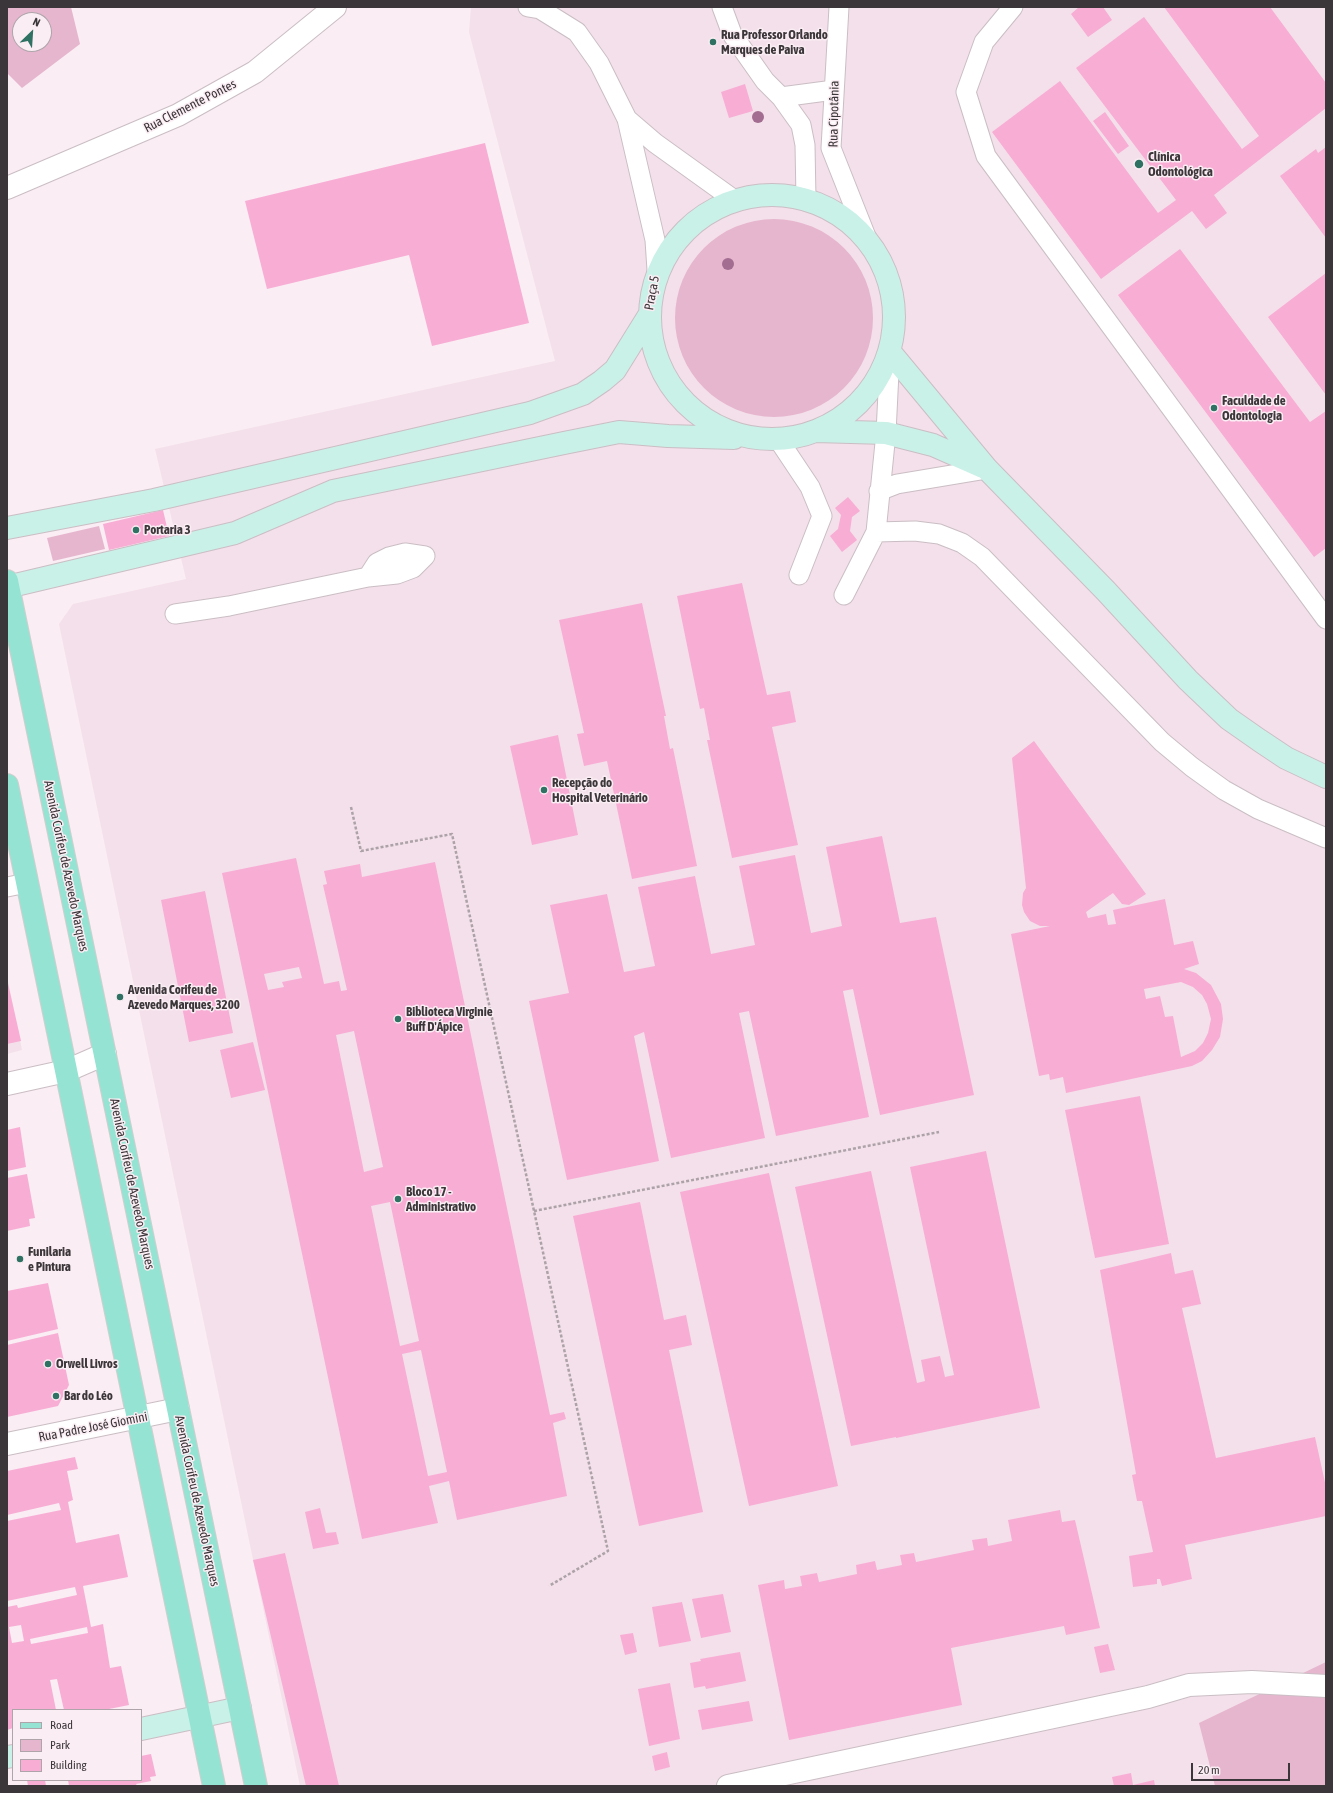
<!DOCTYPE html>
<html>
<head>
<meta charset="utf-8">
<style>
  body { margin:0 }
  #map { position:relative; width:1333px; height:1793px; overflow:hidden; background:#faedf3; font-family:"Asap Condensed",sans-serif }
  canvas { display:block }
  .frame { position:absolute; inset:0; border:8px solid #3b3639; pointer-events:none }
  .legend { position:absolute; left:12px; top:1709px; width:130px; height:72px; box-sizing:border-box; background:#faedf3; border:1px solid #aea4a9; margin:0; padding:5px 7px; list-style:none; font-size:12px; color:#3b3639 }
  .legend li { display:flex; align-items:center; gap:8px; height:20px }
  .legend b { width:20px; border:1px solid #aea4a9 }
  .north { position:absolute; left:12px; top:12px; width:40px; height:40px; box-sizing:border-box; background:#faedf3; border:1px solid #aea4a9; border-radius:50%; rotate:25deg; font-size:11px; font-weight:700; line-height:16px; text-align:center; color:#3b3639 }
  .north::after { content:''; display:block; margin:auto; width:14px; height:18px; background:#2f7162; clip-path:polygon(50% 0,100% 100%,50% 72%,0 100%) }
  .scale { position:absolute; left:1191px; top:1763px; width:99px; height:18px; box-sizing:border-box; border:2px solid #3b3639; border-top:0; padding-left:5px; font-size:12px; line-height:14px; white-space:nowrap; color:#3b3639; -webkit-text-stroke:3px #faedf3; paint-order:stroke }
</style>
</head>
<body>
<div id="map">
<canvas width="1333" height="1793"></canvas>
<div class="frame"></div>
<ul class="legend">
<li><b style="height:5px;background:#95e3d2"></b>Road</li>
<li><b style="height:11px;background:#e6b6cf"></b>Park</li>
<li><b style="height:11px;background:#f8add5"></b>Building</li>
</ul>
<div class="north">N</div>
<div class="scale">20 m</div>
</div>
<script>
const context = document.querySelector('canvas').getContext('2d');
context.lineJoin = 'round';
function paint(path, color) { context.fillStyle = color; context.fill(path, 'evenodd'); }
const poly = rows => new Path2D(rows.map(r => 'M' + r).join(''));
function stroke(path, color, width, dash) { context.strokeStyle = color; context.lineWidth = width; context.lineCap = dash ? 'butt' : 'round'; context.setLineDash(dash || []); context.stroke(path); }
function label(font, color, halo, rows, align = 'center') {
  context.font = font + ' "Asap Condensed",sans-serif'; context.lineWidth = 3; context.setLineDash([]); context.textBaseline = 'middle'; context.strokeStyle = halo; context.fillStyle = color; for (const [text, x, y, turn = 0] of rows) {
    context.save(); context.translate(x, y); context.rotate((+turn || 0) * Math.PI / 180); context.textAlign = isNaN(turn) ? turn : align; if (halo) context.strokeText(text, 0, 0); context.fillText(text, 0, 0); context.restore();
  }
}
paint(poly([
  [471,7,1326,7,1326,1786,300,1786,59,624,73,604,186,579,155,449,555,361,469,32],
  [7,976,22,1050,7,1054]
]), '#f4e0ea');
paint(poly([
  [7,7,71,7,80,44,22,88,7,73],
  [20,20,44,20,44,44,20,44],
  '675 318a99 99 0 1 1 198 0a99 99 0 1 1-198 0Z',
  [99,526,105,549,53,561,47,538],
  [1326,1662,1326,1786,1215,1786,1199,1723]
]), '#e6b6cf');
paint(poly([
  [1079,7,1103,7,1112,20,1088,37,1071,14],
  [1164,7,1270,7,1326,83,1326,108,1214,195,1227,213,1206,229,1192,211,1101,279,992,132,1060,81,1158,213,1176,200,1076,68,1144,17,1242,149,1259,136],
  [745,84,753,111,729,118,721,92],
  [1105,112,1129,146,1118,154,1093,121],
  [485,143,529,323,432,346,409,255,267,289,245,201],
  [1326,147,1326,238,1280,176,1316,149,1318,153],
  [1180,249,1310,422,1326,411,1326,548,1314,557,1118,295],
  [1326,273,1326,395,1268,317],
  [848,497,860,511,852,517,850,531,857,540,842,552,830,536,838,529,841,515,835,508],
  [163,510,169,536,109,550,103,524],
  [742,583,767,695,790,691,796,722,772,727,798,845,732,858,707,740,710,740,704,708,700,709,677,596],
  [642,603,666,716,664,716,670,749,673,748,697,866,632,879,607,761,584,766,577,734,584,733,559,620],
  [558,735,578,835,532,845,510,746],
  [1034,741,1146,894,1129,905,1122,904,1113,893,1086,912,1088,918,1106,914,1108,925,1116,924,1113,910,1165,899,1174,945,1193,941,1199,964,1184,969,1196,973,1211,985,1221,1004,1223,1019,1220,1037,1212,1050,1202,1061,1192,1066,1066,1093,1063,1077,1050,1080,1049,1074,1039,1076,1011,934,1050,926,1040,926,1030,921,1024,912,1022,905,1023,893,1026,888,1012,758],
  [1181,982,1193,987,1202,995,1207,1004,1211,1019,1208,1033,1203,1043,1195,1051,1181,1057,1173,1016,1165,1017,1160,996,1146,999,1144,989],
  [882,836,900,923,936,917,974,1095,880,1115,853,989,843,991,869,1117,776,1136,749,1011,739,1013,765,1138,671,1158,644,1032,634,1036,659,1161,567,1180,529,1001,569,993,550,905,607,894,624,972,655,966,638,887,695,876,711,954,755,945,739,866,795,855,811,933,842,926,826,847],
  [296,858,324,984,339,981,341,991,347,990,323,885,327,884,324,871,360,864,362,877,435,862,550,1415,564,1412,566,1419,553,1423,567,1496,457,1520,449,1481,429,1486,438,1523,362,1539,222,873],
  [299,967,302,978,282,982,284,987,268,990,264,974],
  [354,1031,383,1167,364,1172,336,1035],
  [390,1202,419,1341,400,1346,371,1206],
  [421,1350,447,1472,428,1476,402,1354],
  [205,891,233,1033,189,1042,161,900],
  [7,979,21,1041,7,1044],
  [253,1042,265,1090,231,1098,220,1050],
  [1140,1096,1169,1244,1095,1258,1065,1110],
  [20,1127,26,1167,7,1171,7,1130],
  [986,1151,1040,1408,896,1438,896,1437,851,1446,795,1187,871,1171,917,1383,925,1381,921,1360,940,1356,945,1377,954,1375,910,1167],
  [769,1173,838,1486,749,1506,680,1192],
  [27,1174,35,1218,29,1219,30,1226,7,1231,7,1178],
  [640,1202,664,1320,686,1315,692,1345,669,1350,703,1512,639,1526,573,1216],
  [1171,1253,1175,1274,1193,1270,1201,1304,1182,1308,1216,1458,1315,1437,1326,1487,1326,1516,1185,1545,1192,1579,1162,1586,1160,1579,1157,1579,1157,1584,1133,1587,1129,1556,1153,1552,1142,1501,1137,1501,1132,1475,1136,1474,1100,1270],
  [48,1283,58,1329,7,1341,7,1291],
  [58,1333,69,1385,58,1406,7,1417,7,1345],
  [75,1457,78,1469,67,1471,73,1500,68,1502,76,1543,119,1534,128,1577,83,1586,91,1627,103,1624,110,1668,121,1666,129,1705,104,1710,64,1710,57,1679,50,1680,56,1710,13,1710,13,1728,7,1730,7,1607,17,1605,18,1608,77,1595,75,1587,7,1601,7,1521,61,1510,59,1503,7,1515,7,1471],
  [21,1625,24,1641,12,1643,9,1627],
  [87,1627,88,1633,31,1644,30,1639],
  [320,1508,326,1533,336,1532,339,1544,313,1549,305,1512],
  [1060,1510,1062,1522,1075,1520,1100,1628,1066,1635,1064,1626,951,1648,962,1705,789,1740,758,1585,784,1580,785,1589,802,1586,800,1576,817,1573,819,1582,857,1574,856,1565,875,1561,877,1570,902,1565,900,1555,914,1553,916,1562,974,1550,972,1540,987,1538,988,1546,1012,1541,1008,1520],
  [285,1553,339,1786,306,1786,253,1560],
  [723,1594,731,1632,701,1638,692,1599],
  [682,1602,691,1641,659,1647,652,1607],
  [633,1633,637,1652,625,1655,620,1635],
  [1108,1644,1115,1670,1100,1673,1094,1647],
  [740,1652,746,1681,706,1689,705,1686,694,1688,690,1663,701,1661,700,1659],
  [670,1683,680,1739,649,1746,638,1689],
  [749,1701,753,1721,702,1730,698,1710],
  [667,1752,670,1767,655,1771,652,1756],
  [151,1754,156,1776,150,1777,151,1781,136,1784,137,1786,69,1786,68,1780,141,1780,141,1756],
  [1131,1773,1133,1785,1154,1780,1155,1786,1114,1786,1112,1777],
  [27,1780,45,1780,46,1786,28,1786]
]), '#f8add5');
const lane = poly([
  [528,7,540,9,577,32,599,63,627,119,655,240,657,270],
  [722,7,732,34,765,81,781,97,801,125,805,145,806,199],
  [839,7,831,148,867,239],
  [1013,7,984,42,966,92,986,156,1326,619],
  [781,97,834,90],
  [627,119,655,143,733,199],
  [778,439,810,487,822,516,799,575],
  [879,491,897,484,987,469],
  [876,532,915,531,939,534,962,543,982,557,1162,742,1192,767,1224,790,1258,809,1326,838],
  [368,577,377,563,389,557,405,553,425,556],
  [844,595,876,532,886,433,890,352],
  [175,614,229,606,368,577,397,574,413,568,425,556],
  [7,887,27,883]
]);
const street = poly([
  [7,188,178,115,255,72,335,7],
  [7,1084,66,1071,105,1054],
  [7,1444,178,1409],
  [728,1786,1148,1697,1189,1685,1252,1682,1326,1686]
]);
const secondary = poly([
  '650 317a122 122 0 1 1 244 0a122 122 0 1 1-244 0Z',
  [890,352,987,469,1106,591,1188,680,1229,719,1259,740,1286,758,1326,777],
  [816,431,886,433,933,445,983,467],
  [7,528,154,500,530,413,583,394,602,381,615,370,648,317],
  [7,587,235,533,333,491,564,443,619,432,668,436,734,438],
  [141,1729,240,1708],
  [7,1757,13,1756]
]);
const primary = poly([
  [7,581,256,1786],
  [7,785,214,1786]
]);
stroke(lane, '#cabec4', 21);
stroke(street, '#cabec4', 24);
stroke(secondary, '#cabec4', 24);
stroke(primary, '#d0cfcf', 24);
stroke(poly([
  [351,807,361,851,452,834,608,1551,549,1586],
  [534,1211,939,1132]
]), '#aca2a7', 2.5, [3, 2]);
stroke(lane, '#fff', 19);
stroke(street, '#fff', 22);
stroke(secondary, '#caf1e8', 22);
stroke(primary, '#95e3d2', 22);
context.fillStyle = '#a36d91';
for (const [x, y] of [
  [758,117],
  [728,264]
]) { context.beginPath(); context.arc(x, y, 6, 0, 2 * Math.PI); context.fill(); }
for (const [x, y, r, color] of [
  [713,42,4,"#2f7162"],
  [1139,164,5,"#2f7162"],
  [1214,408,4,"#2f7162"],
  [136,530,4,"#2f7162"],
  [544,790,4,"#2f7162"],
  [120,997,4,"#2f7162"],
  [398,1019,4,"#2f7162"],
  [398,1199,4,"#2f7162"],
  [20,1259,4,"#2f7162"],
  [48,1364,4,"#2f7162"],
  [56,1396,4,"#2f7162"]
]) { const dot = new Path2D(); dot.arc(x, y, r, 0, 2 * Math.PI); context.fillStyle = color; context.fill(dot); stroke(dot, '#faedf3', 1.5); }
label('bold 13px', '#3b3639', '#faedf3', [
  ["Rua Professor Orlando",721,35],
  ["Marques de Paiva",721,50],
  ["Clínica",1148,157],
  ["Odontológica",1148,172],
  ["Faculdade de",1222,401],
  ["Odontologia",1222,416],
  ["Portaria 3",144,530],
  ["Recepção do",552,783],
  ["Hospital Veterinário",552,798],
  ["Avenida Corifeu de",128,990],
  ["Azevedo Marques, 3200",128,1005],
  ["Biblioteca Virginie",406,1012],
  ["Buff D'Ápice",406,1027],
  ["Bloco 17 -",406,1192],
  ["Administrativo",406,1207],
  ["Funilaria",28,1252],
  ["e Pintura",28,1267],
  ["Orwell Livros",56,1364],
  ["Bar do Léo",64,1396]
], 'left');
label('13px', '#3b3639', '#faedf3', [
  ["Rua Clemente Pontes",190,106,-27],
  ["Rua Cipotânia",834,114,-89],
  ["Praça 5",652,293,-80],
  ["Avenida Corifeu de Azevedo Marques",66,866,78],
  ["Avenida Corifeu de Azevedo Marques",132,1184,78],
  ["Rua Padre José Giomini",93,1427,-11],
  ["Avenida Corifeu de Azevedo Marques",197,1501,78]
]);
</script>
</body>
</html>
